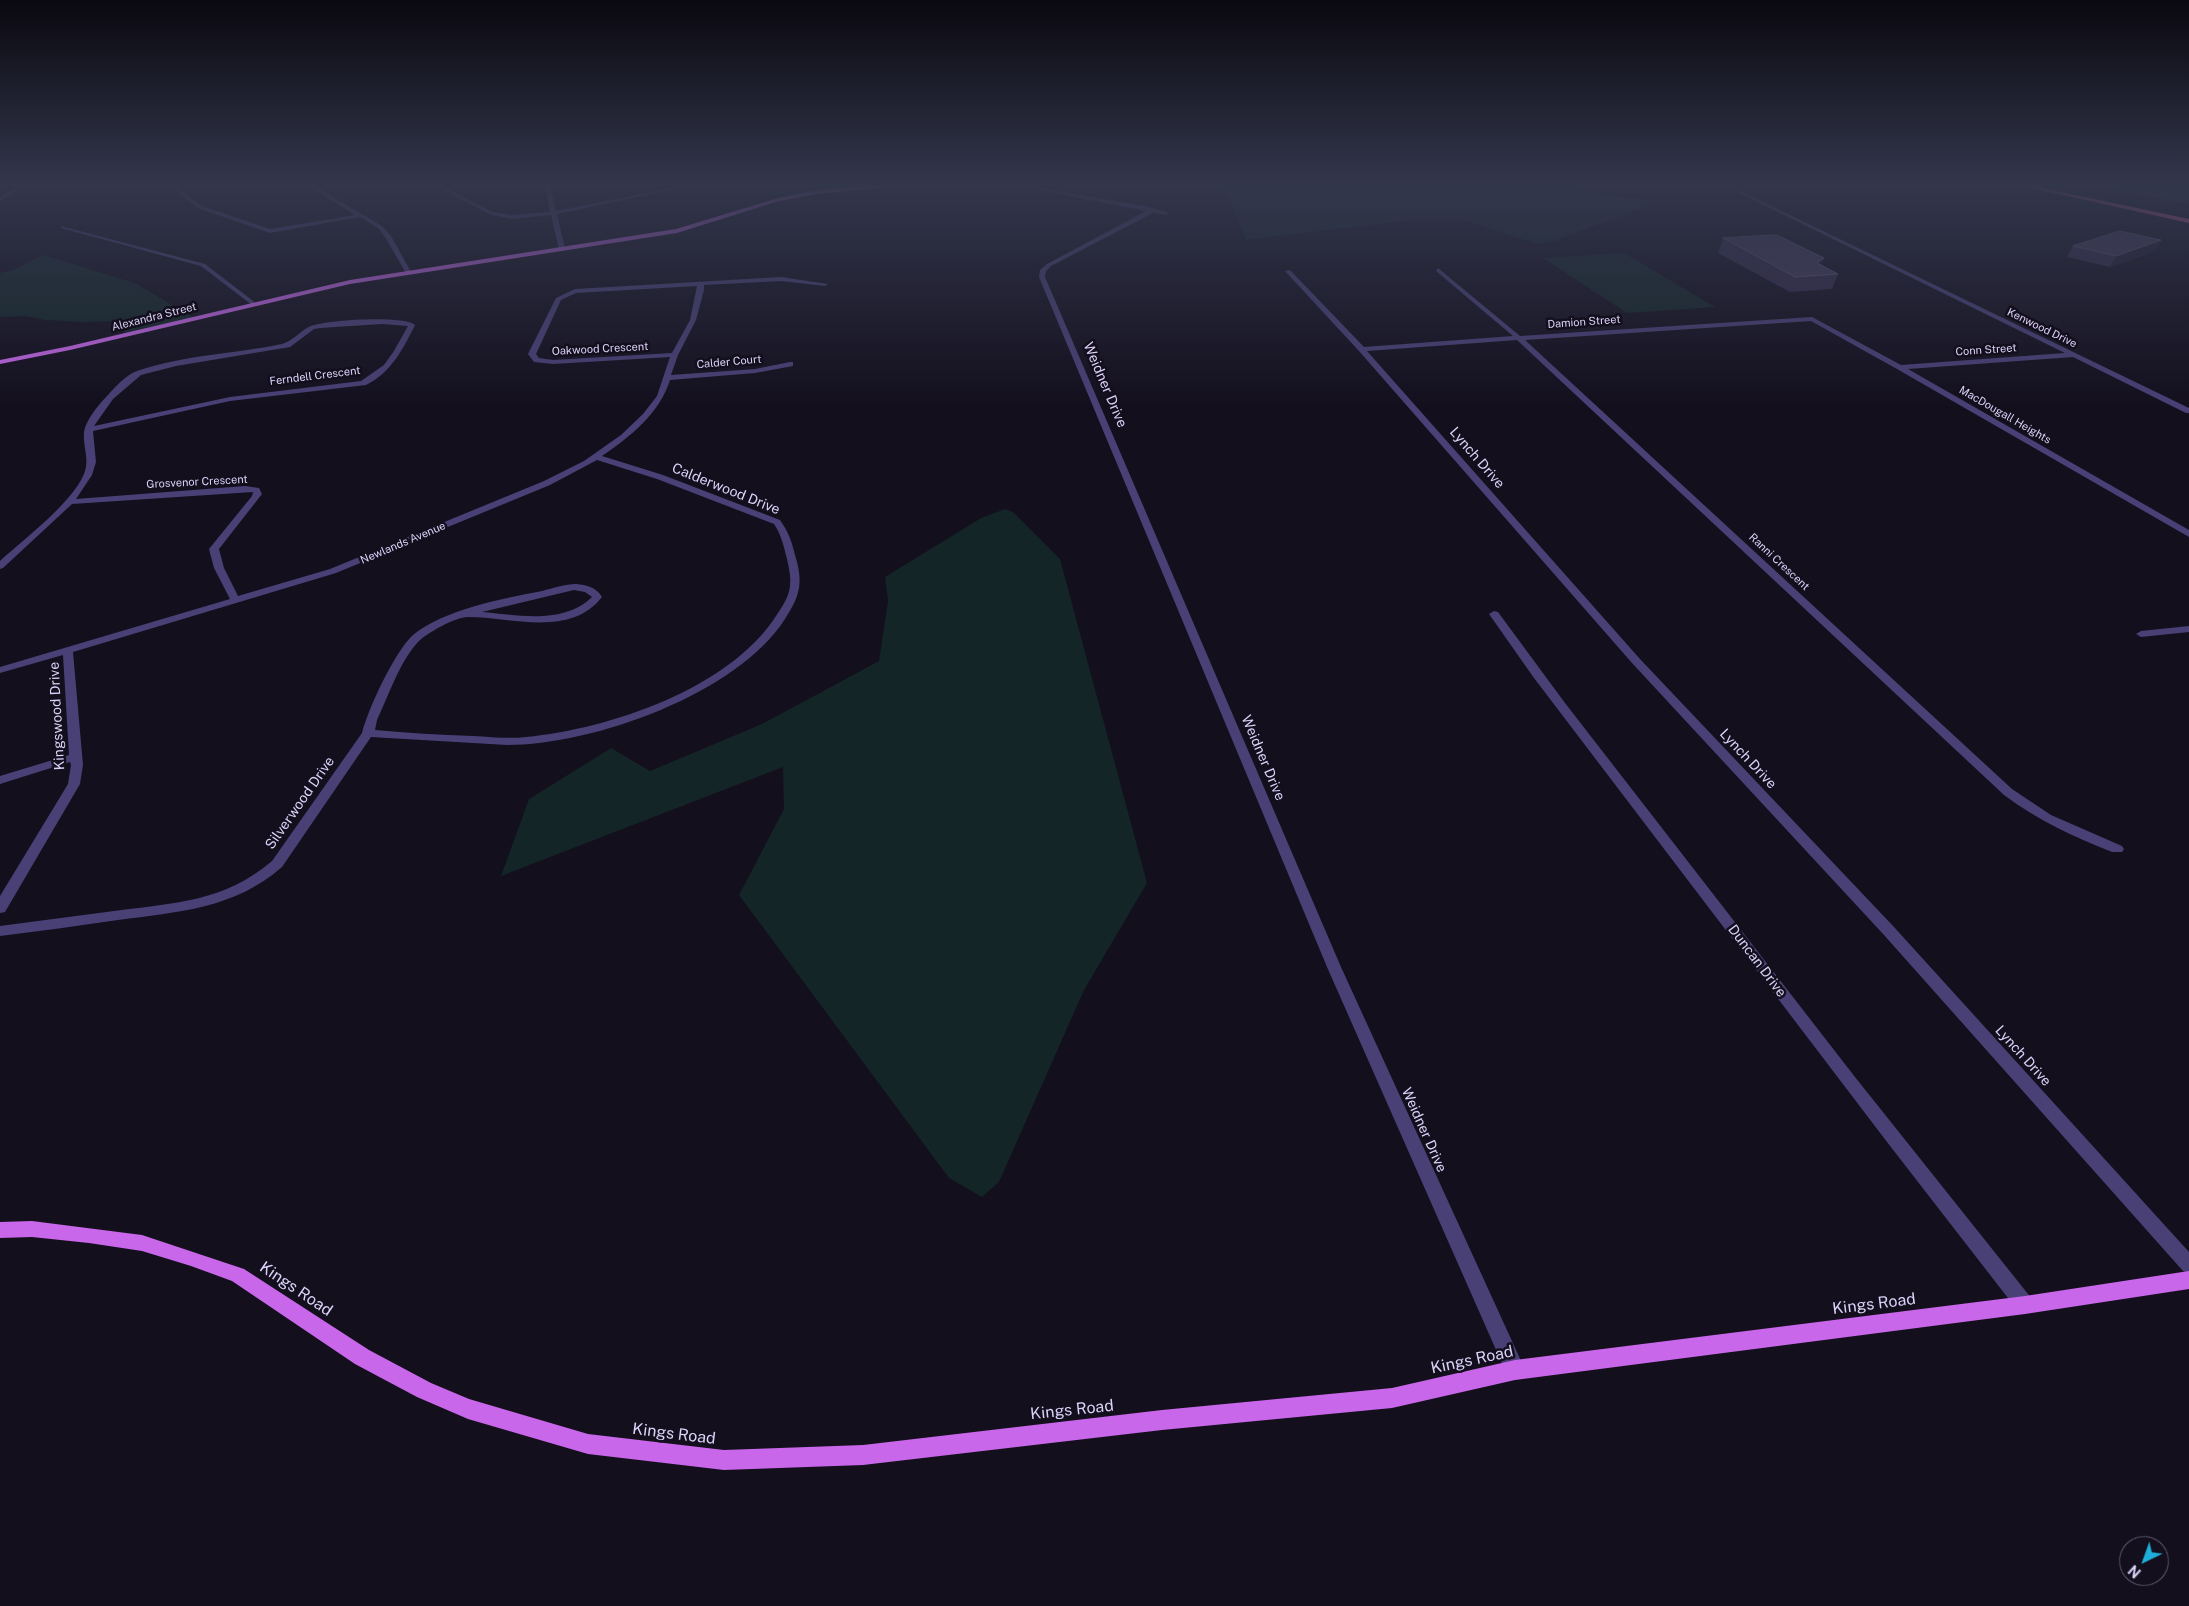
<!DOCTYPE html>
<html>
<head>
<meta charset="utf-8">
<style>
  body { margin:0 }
  #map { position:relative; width:2189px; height:1606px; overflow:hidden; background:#130f1d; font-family:"Public Sans",sans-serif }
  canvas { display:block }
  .north { position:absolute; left:2119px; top:1536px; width:50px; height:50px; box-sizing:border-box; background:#130f1d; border:1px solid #635d75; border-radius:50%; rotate:222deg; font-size:14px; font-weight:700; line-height:20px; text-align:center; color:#dbd2f9 }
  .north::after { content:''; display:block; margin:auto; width:18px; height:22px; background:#1eafd8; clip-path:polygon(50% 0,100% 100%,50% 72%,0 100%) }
</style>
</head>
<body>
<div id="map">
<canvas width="2189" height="1606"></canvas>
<div class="north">N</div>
</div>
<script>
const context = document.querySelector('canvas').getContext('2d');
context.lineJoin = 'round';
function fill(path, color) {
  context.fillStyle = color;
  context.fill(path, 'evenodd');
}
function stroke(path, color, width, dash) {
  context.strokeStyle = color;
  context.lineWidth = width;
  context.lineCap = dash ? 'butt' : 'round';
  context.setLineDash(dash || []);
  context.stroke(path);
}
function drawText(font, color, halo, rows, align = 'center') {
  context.font = font + ' "Public Sans",sans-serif';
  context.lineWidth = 5;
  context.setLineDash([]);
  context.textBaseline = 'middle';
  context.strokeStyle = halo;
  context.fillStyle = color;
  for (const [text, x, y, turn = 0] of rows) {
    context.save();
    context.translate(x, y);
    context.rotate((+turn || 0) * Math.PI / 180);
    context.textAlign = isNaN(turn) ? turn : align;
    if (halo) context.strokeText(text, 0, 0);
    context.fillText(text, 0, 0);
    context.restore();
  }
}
const green = new Path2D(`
  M1224,185H1534L1658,202L1554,241L1538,244L1459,219L1412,220L1246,240Z
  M2088,185H2189V204Z
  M1624,253L1715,307L1627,313L1543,258Z
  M43,255L135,283L194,318L126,335L117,321L82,322L45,320L25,316L0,317V273L13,270Z
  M1005,509L1013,512L1060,559L1147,883L1084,990L999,1182L982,1197L949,1178L739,895L784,809L783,767L501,876L529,799L611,748L650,771L762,724L879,661L888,601L885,577L981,518Z`);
const minor = new Path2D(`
  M20,185H24L25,187L0,201V197Z
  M168,185H174L202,206L270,229L355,215L307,185H313L382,226L391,236L411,272L406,273L385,237L378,228L360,217L270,233L198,208Z
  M434,185H440L493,212L511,215L550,212L545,185H550L556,211L686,185H695L557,214L565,249L562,251L559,249L551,215L511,219L489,214Z
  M845,185H851L853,187L848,188Z
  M1015,185H1025L1149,207L1169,213L1166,215L1152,212L1151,214L1051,266L1046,271L1045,277L1341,967L1522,1363L1525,1370L1522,1377L1515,1380L1508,1377L1327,967L1039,277L1040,270L1047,264L1146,211Z
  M1723,185H1728L2189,408V413H2186L2073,357L1908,369L2189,530V537L1897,369L1811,321L1525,340L2012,789L2051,815L2122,846L2124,849L2122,852H2112C2074,837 2037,820 2004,795L1517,340L1367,351L1640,659L1894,927L2189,1252V1273L2183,1271L1884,935L1632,663L1359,351L1285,271L1290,270L1364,347L1513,336L1436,271L1438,268L1520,336L1812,317L1901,365L2065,353Z
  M61,226L205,264L257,304L252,305L201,266L61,228Z
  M781,277L828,284L825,286L781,281L704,285V290L696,320L678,355L671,375L755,369L790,362H793V366L755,373L670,380C659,414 631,436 602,456L663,475L780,520C788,531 792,542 795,555C798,565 801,577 799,588C797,600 791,609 785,619C737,694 593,745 507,745L371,737L282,867C234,909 178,912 118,920C78,926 39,931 0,936V926C38,921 76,916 114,911C174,903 224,902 272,861L362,733C368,709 395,651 413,635C445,609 502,599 542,591C553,588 565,584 576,584C587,585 596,587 602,597C570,638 512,617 468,617C455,617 427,633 418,642C399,663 389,695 377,720L375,730C407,733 440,735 473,736C491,737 509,739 526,737C609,729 729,689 776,616C782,607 789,597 790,586C791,577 789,568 787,559C784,547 781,534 774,524L657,479L597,460L550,485L336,573L73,652L83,765L80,784L5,912L0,913V896L68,784L71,765L70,762L0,784V776L69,755L63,655L0,673V667L230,599L214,568L209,549L252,496L253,492L72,504L3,568L0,569V561C25,538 71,504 84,474C90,460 83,448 84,433C85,421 99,404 108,395C115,387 126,375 137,371C183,355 234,354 282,344C293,341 301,330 311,326C328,320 402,315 415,325C403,349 391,373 366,385L230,401L93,431L96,462L92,475L76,499L245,486L259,488L262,494L219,549L224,568L238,596L330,569L544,481L584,461L621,435L643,414L657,396L670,357L553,364L534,362L528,354L556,298L575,289ZM697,286L690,320L672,353L553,360L539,358L536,354L561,300L576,293ZM382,324L408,326L394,351L384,365L361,381L230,397L94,426L113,399L141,375L176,366L290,347L314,329L320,328ZM574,590L585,592L592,597C563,625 518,615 482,612Z
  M1494,611L1498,612L1565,703L1855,1077L2032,1299L2034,1305L2032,1311L2025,1314L2018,1311L1887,1142L1534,678L1489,614Z
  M2189,626V632L2141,637L2136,634L2141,631Z`);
const major = new Path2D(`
  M887,185H905L817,194L779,201L677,233L350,284L70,350L0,364V360L70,346L350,280L676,229L778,198L817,190Z
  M32,1221L142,1235L244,1269L369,1350L431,1383L469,1399L588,1434L724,1450L863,1445L1162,1410L1392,1388L1515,1360L2025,1296L2189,1271V1289L2025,1314L1515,1380L1392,1408L1162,1430L863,1465L724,1470L588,1454L468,1419L417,1397L355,1364L232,1281L191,1266L142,1251L89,1243L32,1237L0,1238V1222Z`);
const highway = new Path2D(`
  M2018,185H2028L2189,219V223Z`);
const wall = new Path2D(`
  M1723,238L1824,258L1821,266L1838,274L1832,289L1790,292L1718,253Z
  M2161,240L2155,251L2110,267L2067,257L2073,246Z`);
const shadedWall = new Path2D(`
  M2161,240L2155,251L2110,267L2116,256Z
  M1824,258L1819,273L1817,263Z`);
const building = new Path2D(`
  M2120,231L2161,240L2116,256L2073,246Z
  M1777,235L1824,258L1817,263L1838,274L1795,277L1723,238Z`);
const farStreetnames = [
  ["Alexandra Street",154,317,-14],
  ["Damion Street",1584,322,-4],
  ["Kenwood Drive",2042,328,26],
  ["Oakwood Crescent",600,349,-3],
  ["Conn Street",1986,350,-4],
  ["Calder Court",729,362,-5],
  ["Ferndell Crescent",315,376,-7],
  ["MacDougall Heights",2005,415,30],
  ["Grosvenor Crescent",197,482,-3],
  ["Newlands Avenue",403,543,-23],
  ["Ranni Crescent",1779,562,43]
];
const streetNames = [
  ["Weidner Drive",1105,385,67],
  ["Lynch Drive",1477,458,49],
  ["Calderwood Drive",726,489,22],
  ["Kingswood Drive",57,716,-93],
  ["Weidner Drive",1263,758,67],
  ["Lynch Drive",1748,759,47],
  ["Silverwood Drive",300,803,-55],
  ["Duncan Drive",1757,961,53],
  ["Lynch Drive",2023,1056,48],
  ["Weidner Drive",1424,1130,66]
];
const nearStreetnames = [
  ["Kings Road",296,1289,34],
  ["Kings Road",1874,1304,-7],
  ["Kings Road",1472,1360,-12],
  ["Kings Road",1072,1410,-6],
  ["Kings Road",674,1434,7]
];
fill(green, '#132526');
fill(minor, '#494076');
fill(major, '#c967ea');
fill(highway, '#e85d8f');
fill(wall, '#342a49');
fill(shadedWall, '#1f1730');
fill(building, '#463c5c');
stroke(building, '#5d5375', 1);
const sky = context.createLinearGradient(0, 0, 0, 410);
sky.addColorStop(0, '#0a0810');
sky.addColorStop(0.45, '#33374c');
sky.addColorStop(1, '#33374c00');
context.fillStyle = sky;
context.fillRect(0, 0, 2189, 410);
drawText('11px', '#dbd2f9', '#130f1d', farStreetnames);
drawText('14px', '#dbd2f9', '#130f1d', streetNames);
drawText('16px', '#dbd2f9', '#130f1d', nearStreetnames);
</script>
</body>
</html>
